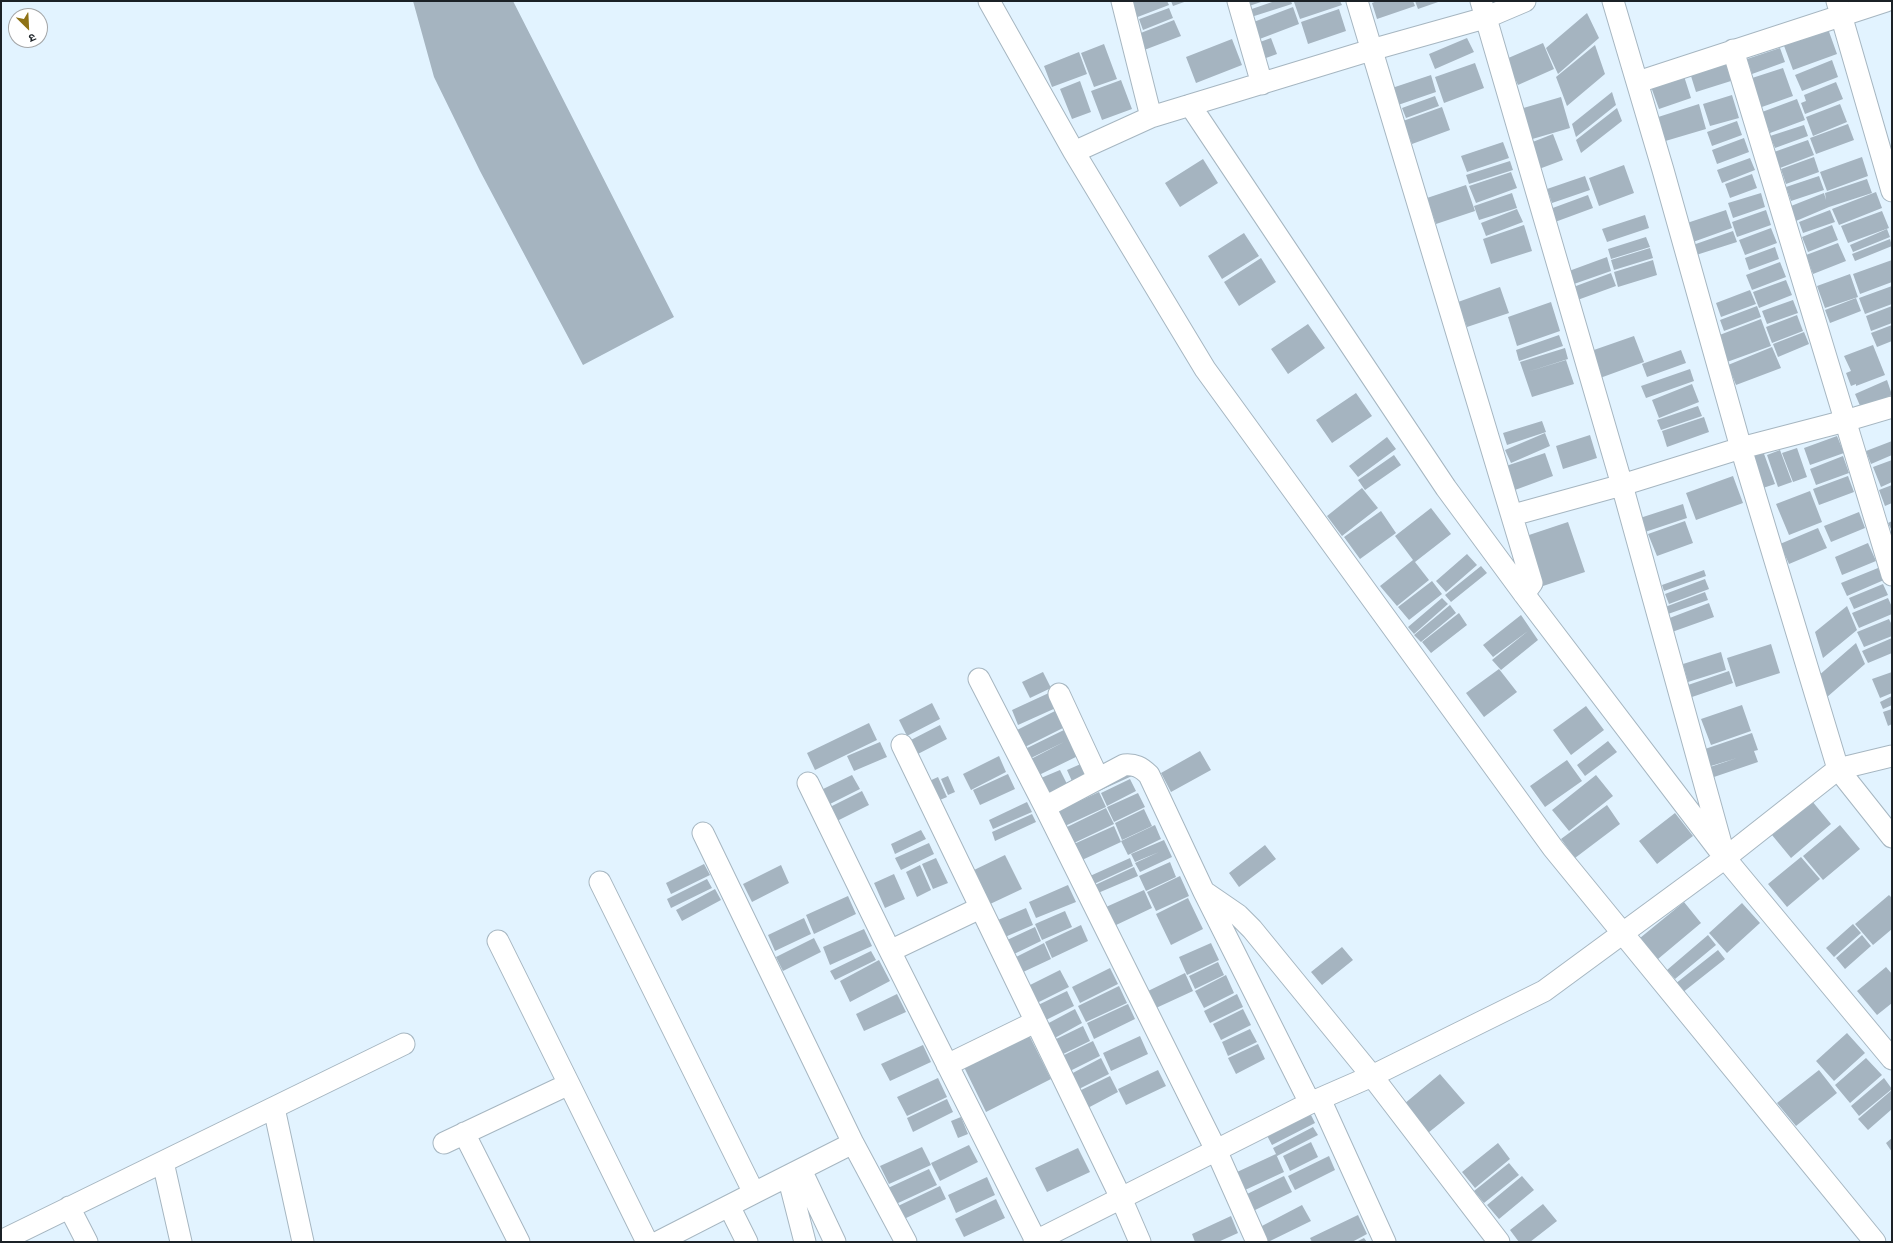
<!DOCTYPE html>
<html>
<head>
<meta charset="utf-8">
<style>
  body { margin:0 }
  #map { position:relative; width:1893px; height:1243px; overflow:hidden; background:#e2f3ff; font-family:"PT Sans","Noto Sans Devanagari",sans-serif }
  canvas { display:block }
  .frame { position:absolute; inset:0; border:2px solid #1b2126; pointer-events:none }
  .north { position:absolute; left:8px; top:8px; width:40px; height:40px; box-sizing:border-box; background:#fff; border:1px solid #a4a6a8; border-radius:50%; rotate:156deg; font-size:11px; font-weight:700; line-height:16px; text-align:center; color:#1b2126 }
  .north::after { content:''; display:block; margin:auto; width:14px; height:18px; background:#8e7216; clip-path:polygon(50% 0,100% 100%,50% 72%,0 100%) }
</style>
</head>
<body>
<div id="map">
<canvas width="1893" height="1243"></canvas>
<div class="frame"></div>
<div class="north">उ</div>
</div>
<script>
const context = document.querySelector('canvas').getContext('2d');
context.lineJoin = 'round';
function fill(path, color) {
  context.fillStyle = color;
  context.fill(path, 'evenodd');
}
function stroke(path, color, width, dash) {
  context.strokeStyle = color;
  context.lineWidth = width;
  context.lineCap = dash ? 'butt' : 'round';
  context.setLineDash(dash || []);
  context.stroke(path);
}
const building = new Path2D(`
  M413,1H513L674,317L583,365L480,171L434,77Z
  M1134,1H1167L1169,5L1135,18L1129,3Z
  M1171,1H1187L1173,6Z
  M1244,1H1264L1246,7Z
  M1275,1H1291L1292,4L1248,18L1246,11Z
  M1297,1H1340L1342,5L1300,19L1294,2Z
  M1377,1H1413L1415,6L1377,19L1372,3Z
  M1415,1H1441L1418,9Z
  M1293,7L1299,24L1257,40L1251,23Z
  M1169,8L1173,18L1143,30L1139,19Z
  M1339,9L1346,31L1308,44L1301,22Z
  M1587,13L1599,38L1558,74L1546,48Z
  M1174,20L1181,36L1139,52L1133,36Z
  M1827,26L1837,54L1793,70L1783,43Z
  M1271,38L1277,54L1266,58L1260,42Z
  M1467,38L1474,52L1435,69L1429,54Z
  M1232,39L1242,65L1196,83L1186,57Z
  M1543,43L1554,69L1518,85L1506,59Z
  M1104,44L1117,79L1094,87L1081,53Z
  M1595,45L1605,74L1567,106L1556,77Z
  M1780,48L1785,62L1752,74L1747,59Z
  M1079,52L1087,74L1052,87L1044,66Z
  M1832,60L1838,77L1802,91L1795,75Z
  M1475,63L1484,88L1444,103L1435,77Z
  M1726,64L1731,81L1696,92L1691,76Z
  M1783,68L1793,96L1759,108L1749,79Z
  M1683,73L1691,98L1659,109L1650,84Z
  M1431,75L1436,92L1398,105L1392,88Z
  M1121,80L1132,109L1102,120L1091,91Z
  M1080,81L1091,112L1072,119L1060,89Z
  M1836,82L1843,99L1805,114L1801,103L1806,101L1804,95Z
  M1612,92L1616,105L1576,137L1572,124Z
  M1732,95L1739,118L1710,126L1703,104Z
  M1435,96L1439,106L1406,118L1402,108Z
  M1561,97L1570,128L1529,140L1520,109Z
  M1797,99L1805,120L1770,133L1762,112Z
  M1699,104L1706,129L1662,142L1655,118Z
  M1840,104L1847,122L1813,136L1806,117Z
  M1442,107L1450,130L1412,144L1403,121Z
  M1617,108L1622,121L1581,153L1576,140Z
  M1737,121L1742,135L1712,146L1707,132Z
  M1848,124L1854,140L1816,154L1810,138Z
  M1804,125L1808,136L1775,148L1770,136Z
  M1553,134L1563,160L1539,169L1530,143Z
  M1744,138L1749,152L1717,164L1712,150Z
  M1808,140L1814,155L1780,168L1774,152Z
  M1503,142L1509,158L1467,172L1461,156Z
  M1814,157L1819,172L1786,184L1781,169Z
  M1862,157L1868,176L1827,191L1820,172Z
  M1750,158L1755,170L1722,183L1717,170Z
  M1203,159L1218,183L1180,207L1165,183Z
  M1510,161L1513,170L1469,184L1466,175Z
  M1624,165L1634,193L1599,206L1589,178Z
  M1511,172L1517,188L1476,203L1469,186Z
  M1752,174L1757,188L1730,198L1725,184Z
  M1585,176L1590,190L1552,203L1547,189Z
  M1819,176L1824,190L1791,201L1786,187Z
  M1867,179L1872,193L1829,207L1796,221L1791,206L1824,193L1826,200L1825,193Z
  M1466,185L1475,211L1436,224L1427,198Z
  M1876,192L1882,208L1839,225L1832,209Z
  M1512,193L1517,208L1479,220L1474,206Z
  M1761,193L1765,207L1733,218L1728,203Z
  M1588,195L1593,208L1555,222L1550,209Z
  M1517,209L1523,222L1486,236L1481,223Z
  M1726,210L1732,228L1693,242L1687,223Z
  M1766,210L1771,225L1737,237L1732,222Z
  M1830,210L1835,222L1803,233L1799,222Z
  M1882,211L1889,228L1848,243L1841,226Z
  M1645,215L1649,228L1607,242L1602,229Z
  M1524,225L1532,251L1491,264L1483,239Z
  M1832,225L1838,240L1808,252L1802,237Z
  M1771,228L1777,243L1745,255L1739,240Z
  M1887,229L1890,237L1853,252L1850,245Z
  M1733,231L1737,242L1693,256L1690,246Z
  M1244,233L1259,256L1222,279L1208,256Z
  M1646,237L1650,247L1611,259L1608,249Z
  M1890,239L1892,246L1855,261L1852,254Z
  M1838,243L1846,261L1813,274L1806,255Z
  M1775,247L1779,259L1749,270L1745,258Z
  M1650,248L1653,258L1614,270L1611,260Z
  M1607,257L1611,271L1574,284L1569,271Z
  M1261,258L1276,282L1239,306L1224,282Z
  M1653,260L1657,275L1618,287L1614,272Z
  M1892,260V282L1860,294L1853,274Z
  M1780,262L1786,277L1752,290L1746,275Z
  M1611,273L1616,286L1572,302L1568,289Z
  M1850,274L1858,297L1825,308L1817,286Z
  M1786,280L1792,295L1759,308L1753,292Z
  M1892,286V304L1865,314L1859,298Z
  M1500,287L1509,313L1467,327L1458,302Z
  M1750,290L1756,304L1721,317L1716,303Z
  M1856,298L1861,311L1830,323L1825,310Z
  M1793,300L1798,313L1767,324L1762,311Z
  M1551,302L1560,331L1517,346L1508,317Z
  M1757,306L1761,317L1724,331L1720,320Z
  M1892,306V323L1871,331L1866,316Z
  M1797,315L1803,331L1772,343L1766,327Z
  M1761,319L1771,346L1727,362L1717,336Z
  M1308,324L1325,348L1288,374L1271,349Z
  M1892,325V341L1877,347L1871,333Z
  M1804,332L1809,344L1778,357L1773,344Z
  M1559,335L1563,346L1519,361L1516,350Z
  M1634,336L1644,362L1600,378L1591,351Z
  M1873,345L1885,375L1856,386V384L1851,386L1846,373L1851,371L1844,356Z
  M1772,347L1781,368L1736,385L1728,365Z
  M1565,348L1568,359L1527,372L1566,360L1574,384L1532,397L1520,362Z
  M1681,350L1686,363L1647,377L1642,364Z
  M1690,369L1694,381L1646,398L1641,386Z
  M1887,380L1892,395L1861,408L1855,394Z
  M1692,384L1699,402L1659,418L1652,400Z
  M1356,393L1372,416L1332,443L1316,420Z
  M1698,406L1702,416L1661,430L1657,420Z
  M1704,417L1709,432L1667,447L1662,431Z
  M1542,421L1546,432L1507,445L1503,433Z
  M1545,433L1550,446L1511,463L1505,450Z
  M1590,435L1597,458L1563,469L1556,446Z
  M1837,436L1844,453L1810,465L1804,448Z
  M1387,437L1396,449L1358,477L1349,466Z
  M1892,441V455L1871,464L1866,451Z
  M1797,448L1807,477L1793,482L1782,453Z
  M1780,450L1792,482L1778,487L1767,455Z
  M1763,451L1775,484L1763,488L1751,456Z
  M1545,453L1553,476L1515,490L1506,466Z
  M1394,455L1401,465L1365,490L1358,480Z
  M1843,456L1849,473L1816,485L1810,469Z
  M1892,460V482L1881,487L1873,467Z
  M1733,476L1743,503L1696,520L1686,493Z
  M1848,476L1854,492L1819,505L1813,489Z
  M1892,485V503L1885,506L1879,490Z
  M1362,488L1378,508L1342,536L1327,516Z
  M1810,491L1822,522L1789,535L1776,504Z
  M1683,504L1687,518L1645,532L1640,518Z
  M1431,508L1451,534L1415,562L1429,580L1397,606L1380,586L1413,560L1395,536Z
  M1381,511L1396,533L1360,559L1344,537Z
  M1859,512L1865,528L1831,542L1824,526Z
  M1685,521L1693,543L1657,556L1648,534Z
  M1892,521V531L1888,523Z
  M1568,522L1585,572L1543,586L1526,536Z
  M1818,528L1827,548L1789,564L1780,544Z
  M1868,543L1876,561L1842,575L1835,557Z
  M1467,554L1477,565L1446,592L1436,581Z
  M1481,566L1487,573L1451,602L1445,595Z
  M1878,568L1884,580L1847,596L1841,583Z
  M1704,570L1706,576L1664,591L1662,585Z
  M1705,579L1709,589L1669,604L1665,594Z
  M1432,581L1442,594L1409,620L1398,607Z
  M1883,584L1888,595L1854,609L1849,598Z
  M1705,592L1708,600L1668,614L1665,607Z
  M1442,598L1448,604L1414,634L1408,627Z
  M1888,598L1892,607V614L1859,628L1852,613Z
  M1709,603L1714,617L1672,632L1667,619Z
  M1450,605L1456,613L1421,642L1414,635Z
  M1847,606L1857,630L1823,658L1815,632Z
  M1459,613L1467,625L1431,653L1422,642Z
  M1521,615L1538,640L1501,670L1492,660L1528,631L1493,657L1483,645Z
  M1889,619L1892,625V636L1864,647L1857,632Z
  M1892,638V653L1868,663L1862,651Z
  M1856,643L1865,664L1826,698L1817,677Z
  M1771,644L1780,673L1736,687L1727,658Z
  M1721,652L1726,670L1688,682L1683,664Z
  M1499,669L1517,692L1484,717L1466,693Z
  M1729,671L1733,683L1692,697L1688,685Z
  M1043,672L1051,688L1030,698L1022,682Z
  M1892,672V693L1880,698L1872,679Z
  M1051,692L1058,707L1018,725L1012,710Z
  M1892,696V705L1883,709L1880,702Z
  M932,703L940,719L907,736L899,720Z
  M1742,705L1751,731L1711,745L1701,719Z
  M1586,706L1604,730L1571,755L1553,730Z
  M1059,709L1067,726L1025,747L1017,730Z
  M1892,709V724L1888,726L1883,712Z
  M869,723L877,740L815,770L807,753Z
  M940,725L947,739L914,756L907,742Z
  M1068,728L1082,754L1039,775L1031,759L1064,742L1029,759L1025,749Z
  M1752,733L1758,750L1754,751L1758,762L1714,777L1710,767L1737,758L1711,766L1705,749Z
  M1608,741L1617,752L1585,776L1577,765Z
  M880,742L887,757L854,771L847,756Z
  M1200,751L1211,770L1171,792L1161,773Z
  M999,756L1006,772L971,790L963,774Z
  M1567,760L1582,781L1545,807L1530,786Z
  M1083,763L1092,780L1075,788L1067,770Z
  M1128,768L1132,776L1099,791L1096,783Z
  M1060,770L1069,788L1049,797L1041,778Z
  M1008,774L1015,789L980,805L973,790Z
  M852,775L860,789L828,805L821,790Z
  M1596,775L1613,796L1569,831L1552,810Z
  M948,776L955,792L948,795L941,779Z
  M938,777L947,797L935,802L927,782Z
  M1130,779L1136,791L1107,806L1101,793Z
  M862,791L869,805L837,821L830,807Z
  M1099,792L1106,807L1065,826L1058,811Z
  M1138,793L1145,807L1114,822L1107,807Z
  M1812,801L1831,824L1791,858L1772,835Z
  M1027,802L1032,812L993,829L989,820Z
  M1607,805L1620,824L1575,858L1561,839Z
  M1106,808L1114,824L1074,843L1067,827Z
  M1144,809L1152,826L1122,840L1115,823Z
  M1675,813L1693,836L1657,864L1639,841Z
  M1032,814L1036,822L995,841L992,832Z
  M1155,825L1161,839L1128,855L1121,841Z
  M1840,825L1860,849L1823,880L1803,856Z
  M1114,826L1121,842L1082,860L1074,844Z
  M921,830L926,839L895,854L891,844Z
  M1164,840L1172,857L1140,872L1135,863L1159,852L1135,862L1131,854Z
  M929,843L934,854L901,870L895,858Z
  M1265,845L1276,859L1239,887L1229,873Z
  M1005,855L1022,889L988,905L972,871Z
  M1801,857L1820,879L1787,907L1768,884Z
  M936,858L948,883L933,889L922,864Z
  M1130,858L1133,866L1094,884L1090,876Z
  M1170,862L1176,877L1146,891L1139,876Z
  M704,864L710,875L671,894L666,883Z
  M781,865L789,883L752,902L743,884Z
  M920,865L931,890L917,897L906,872Z
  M1134,867L1138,876L1098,893L1095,885Z
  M894,874L905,899L885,908L874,883Z
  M1180,876L1189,896L1156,911L1147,892Z
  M707,879L712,888L671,908L667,899Z
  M1068,885L1076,902L1036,918L1029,902Z
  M715,889L721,900L682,921L676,910Z
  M1144,890L1152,908L1114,926L1106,907Z
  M1889,895L1892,898V929L1873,945L1855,924Z
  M848,896L856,914L814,934L806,915Z
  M1188,898L1203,929L1171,945L1156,914Z
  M1684,902L1701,923L1658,959L1640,938Z
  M1742,903L1760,923L1727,953L1709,933Z
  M1026,908L1033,925L1005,937L998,920Z
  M1065,911L1072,927L1042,940L1035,924Z
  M804,918L811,934L775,951L768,935Z
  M1853,924L1861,933L1834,957L1826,948Z
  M1081,925L1088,941L1052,958L1045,942Z
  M1035,927L1041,941L1012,955L1005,941Z
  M864,929L872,946L830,965L823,947Z
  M1708,935L1716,945L1675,979L1667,970Z
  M1862,935L1871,946L1845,969L1836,958Z
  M814,938L821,952L783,971L776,957Z
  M1044,943L1051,959L1021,973L1014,958Z
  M1211,943L1219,960L1187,975L1179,957Z
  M1342,947L1353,960L1322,985L1311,972Z
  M1718,950L1725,959L1682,993L1675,984Z
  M871,951L876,960L835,980L830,971Z
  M879,960L890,981L850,1002L840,981Z
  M1218,962L1224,975L1195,989L1189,976Z
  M1886,967L1892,974V1003L1877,1015L1857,991Z
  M1110,968L1118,984L1080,1003L1072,987Z
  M1060,970L1069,987L1035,1004L1026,987Z
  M1185,973L1193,991L1156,1008L1148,991Z
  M1226,975L1234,993L1204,1008L1195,991Z
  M1119,986L1127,1003L1086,1022L1078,1006Z
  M1067,991L1074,1006L1042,1022L1034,1007Z
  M897,994L906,1012L864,1031L856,1014Z
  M1237,994L1243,1007L1210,1023L1204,1011Z
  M1128,1004L1135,1019L1094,1039L1087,1023Z
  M1075,1009L1082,1023L1053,1039L1045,1025Z
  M1243,1009L1251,1025L1221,1040L1213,1024Z
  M1083,1026L1090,1041L1059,1056L1052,1041Z
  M1250,1029L1257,1042L1228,1056L1222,1042Z
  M1847,1033L1865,1053L1834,1081L1816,1061Z
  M1029,1035L1051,1079L986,1112L964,1067Z
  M1140,1036L1148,1054L1111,1071L1103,1053Z
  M1093,1041L1100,1056L1068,1072L1060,1057Z
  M1258,1044L1265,1059L1236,1074L1228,1058Z
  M923,1045L931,1062L890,1081L881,1064Z
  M1101,1058L1109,1074L1077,1090L1069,1075Z
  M1866,1058L1882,1075L1850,1103L1835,1085Z
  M1158,1070L1166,1086L1126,1105L1118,1089Z
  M1819,1070L1837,1093L1796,1126L1777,1103Z
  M1440,1074L1465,1103L1428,1133L1404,1104Z
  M1110,1076L1118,1092L1084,1110L1075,1093Z
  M938,1078L947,1097L907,1116L897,1097Z
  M1884,1078L1892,1089L1859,1116L1851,1106Z
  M1892,1090V1109L1868,1130L1858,1119Z
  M947,1099L953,1112L913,1132L907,1118Z
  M1307,1107L1315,1123L1272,1145L1264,1130Z
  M961,1117L968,1134L958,1138L951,1121Z
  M1313,1127L1318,1135L1277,1156L1273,1148Z
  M1892,1138V1152L1886,1143Z
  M1311,1142L1318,1157L1290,1171L1283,1156Z
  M1498,1143L1510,1159L1475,1188L1462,1172Z
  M969,1145L978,1162L940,1181L931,1163Z
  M922,1147L931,1165L889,1184L880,1166Z
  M1078,1148L1090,1172L1047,1192L1035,1168Z
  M1276,1154L1284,1172L1245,1190L1237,1172Z
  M1329,1156L1335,1170L1295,1190L1288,1176Z
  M1509,1163L1519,1175L1484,1203L1474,1191Z
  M929,1169L937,1185L896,1204L888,1188Z
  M1284,1176L1292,1192L1251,1212L1243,1196Z
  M1522,1176L1534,1190L1499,1219L1487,1205Z
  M987,1177L995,1195L956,1213L948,1195Z
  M940,1186L946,1199L904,1219L898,1206Z
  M996,1199L1005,1218L964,1237L955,1219Z
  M1543,1204L1557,1221L1530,1242H1519L1510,1230Z
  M1302,1205L1311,1221L1268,1242L1260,1227Z
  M1358,1215L1367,1234L1352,1242H1312L1310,1238Z
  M1231,1216L1238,1233L1218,1242H1195L1192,1234Z
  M1364,1238L1367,1242H1356Z`);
const minor = new Path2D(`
  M989,1L1074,152L1205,369L1553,848L1875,1242
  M1122,1L1151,117
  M1238,1L1262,84
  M1357,1L1532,583L1524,594
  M1481,1L1622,485L1722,847
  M1613,1L1663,170L1741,448L1838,769L1892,837
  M1837,1L1892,191
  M1733,50L1892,575
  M1638,82L1886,1
  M1190,105L1446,488L1524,594L1725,858L1892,1059
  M1074,152L1151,117L1371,50L1485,18L1525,1
  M1513,515L1622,485L1741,448L1845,421L1892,407
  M979,679L1045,807L1216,1150L1257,1242
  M1059,694L1098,778
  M902,745L1121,1198L1140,1242
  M808,783L890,951L1036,1241
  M1045,807L1124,765C1135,764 1141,767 1149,775L1204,892L1310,1103
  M703,833L853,1143
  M600,882L754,1193L658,1242
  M1206,893L1238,915L1252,929L1372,1076L1499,1242
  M890,951L980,908
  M947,1065L1035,1022
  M569,1084L647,1242
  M1320,1099L1385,1242
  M274,1108L303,1242
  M464,1133L519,1242
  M444,1143L569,1084L498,941
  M163,1162L181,1242
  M801,1170L835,1242
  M788,1176L805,1242
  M754,1193L853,1143L906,1242
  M729,1206L747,1242
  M69,1207L87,1242
  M1,1241L404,1044
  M1034,1242L1310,1103L1372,1076L1544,991L1725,858L1838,769L1892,756`);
fill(building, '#a5b4c0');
stroke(minor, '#a6b6c1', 23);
stroke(minor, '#fff', 21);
</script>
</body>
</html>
